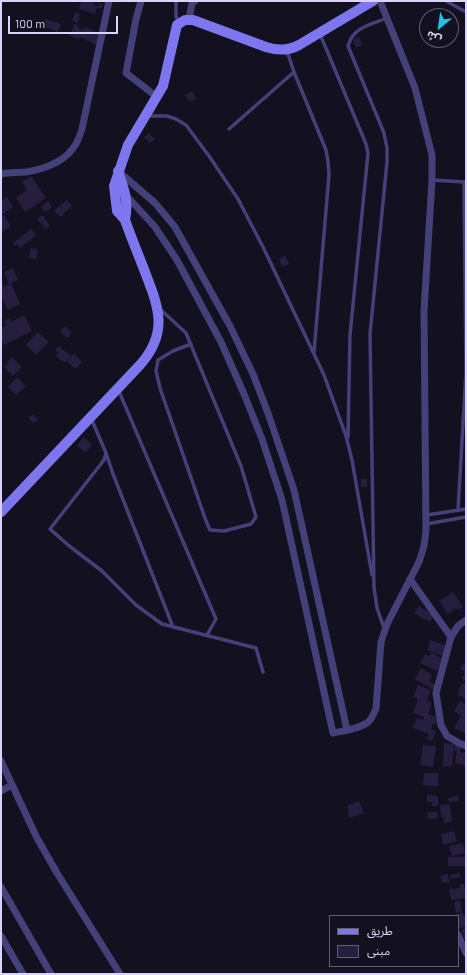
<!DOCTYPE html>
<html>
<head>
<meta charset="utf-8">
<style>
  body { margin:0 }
  #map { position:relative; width:467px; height:975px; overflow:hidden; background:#131020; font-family:Barlow,"Noto Sans Arabic",sans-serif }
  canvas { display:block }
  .frame { position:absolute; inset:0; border:2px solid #dad4fa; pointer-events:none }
  .legend { position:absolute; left:329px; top:915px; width:130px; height:52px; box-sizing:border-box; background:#131020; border:1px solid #635e77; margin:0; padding:5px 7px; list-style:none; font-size:12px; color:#dad4fa }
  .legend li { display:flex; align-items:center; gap:8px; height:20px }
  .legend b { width:20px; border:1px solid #635e77 }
  .north { position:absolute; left:419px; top:8px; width:40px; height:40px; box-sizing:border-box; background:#131020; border:1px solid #635e77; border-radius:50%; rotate:209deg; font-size:11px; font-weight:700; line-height:16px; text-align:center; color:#dad4fa }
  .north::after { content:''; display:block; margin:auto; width:14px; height:18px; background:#1ac5df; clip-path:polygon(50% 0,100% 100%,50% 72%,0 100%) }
  .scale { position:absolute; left:8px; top:16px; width:110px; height:18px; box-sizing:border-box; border:2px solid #dad4fa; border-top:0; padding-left:5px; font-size:12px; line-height:14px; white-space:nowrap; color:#dad4fa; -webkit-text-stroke:3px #131020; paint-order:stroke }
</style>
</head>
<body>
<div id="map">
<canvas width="467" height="975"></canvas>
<div class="frame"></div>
<ul class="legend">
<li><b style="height:5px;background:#7d76ef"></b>طريق</li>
<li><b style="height:11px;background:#261e3f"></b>مبنى</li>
</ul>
<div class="north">ش</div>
<div class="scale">100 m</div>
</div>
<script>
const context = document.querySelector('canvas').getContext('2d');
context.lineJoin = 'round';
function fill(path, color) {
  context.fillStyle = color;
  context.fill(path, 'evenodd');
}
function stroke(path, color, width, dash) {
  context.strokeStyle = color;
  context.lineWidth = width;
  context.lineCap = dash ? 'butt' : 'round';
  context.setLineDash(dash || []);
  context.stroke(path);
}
const building = new Path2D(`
  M84,1H95L94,5L98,6L99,4L103,5L101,9L97,8L95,14L79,9L81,2L83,3Z
  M75,12L80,14L78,23L72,21Z
  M45,19L61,24L58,32L43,26Z
  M74,24L79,26L78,28L83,30L85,27L101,34L96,45L80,37L79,39L70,36Z
  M359,37L362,45L356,48L353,40Z
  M192,91L196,98L190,102L185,95Z
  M149,133L155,139L150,143L144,137Z
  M31,176L46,198L25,212L16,198L27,190L22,182Z
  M7,197L13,207L1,215V201Z
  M67,200L72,206L66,211L61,205Z
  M48,201L52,207L45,212L41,207Z
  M60,205L66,211L61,217L54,211Z
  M4,215L11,227L1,232V216Z
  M42,215L50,225L46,229L37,219Z
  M31,229L36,235L20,248L17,244L15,246L13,243Z
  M31,248L38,249L36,259L29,258Z
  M285,256L289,264L282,267L279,259Z
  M13,268L18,280L9,284L4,272Z
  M1,280L4,287L11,283L20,304L8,310L1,296Z
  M24,315L32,331L4,345L1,340V328L6,326L4,321L10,318L11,322Z
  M65,326L72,333L67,338L60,331Z
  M38,332L49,342L36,355L26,345Z
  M59,346L71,356L65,363L56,356L59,353L55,350Z
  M74,354L82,362L75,369L67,361Z
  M12,357L22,367L13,376L4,367L8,363L7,362Z
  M17,377L26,386L16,395L8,387Z
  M33,414L38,420L33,423L28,418Z
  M84,437L92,445L85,453L77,445Z
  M361,479H367V487H361Z
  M453,592L463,607L458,610L457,608L448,614L439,601Z
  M419,606L434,616L430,622L414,613Z
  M430,640L447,646L443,656L427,650Z
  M431,652L443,659L437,671L420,663L425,654L429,656Z
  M464,663L466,664V681L462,679L465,672L460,669Z
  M421,668L433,675L429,681L436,685L434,690L415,679Z
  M462,683L466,685V698L457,695Z
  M418,685L431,690L427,701L432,703L428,714L438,718L435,725L433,724L431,729L436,731L432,741L427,739L429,734L413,728L417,718L423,720L424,717L413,713L418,699L413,697Z
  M460,701L466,705V734L454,728L461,715L454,711Z
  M444,743L454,744L452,767L443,766Z
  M455,744L461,745L460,752L466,753V766L455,763L457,751H454Z
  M423,745L436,746L433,767L420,765Z
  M424,773H438V786L423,785Z
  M427,795L438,796V806H432V802H427Z
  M458,796L459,801L449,802L448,798Z
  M359,801L364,813L350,818L347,812L349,811L347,806Z
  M450,804L452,822L444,823L443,817H441L440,805Z
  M437,811L438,818L428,819L427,813Z
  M454,831L457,841L443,845L441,834Z
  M463,843L465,853L452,856L449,846Z
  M448,857H465V866H448Z
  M460,873V877L451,879L450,875Z
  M448,874L450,882L442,883L440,876Z
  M460,884H464L466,898L451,900L449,889L460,888Z
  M460,900L462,911L456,913L454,902Z
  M462,912L466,919V926L458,930V916H453Z
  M466,928V943L461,930Z`);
const lane = new Path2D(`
  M176,1V16L179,23
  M446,1L466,12
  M320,34L366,144L368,153L350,335L348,437
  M287,51L294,72L326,150L328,162L329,175L314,352
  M148,116H167L176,119L186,125L209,156L238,199L263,247L324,375L346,436L352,460L372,575
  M229,129L294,72
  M432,180L465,182
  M160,309L186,333L241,466L256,517L251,524L224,531L210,530L206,521L160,388L156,371L158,360L173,351L191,344
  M118,389L216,619L207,635
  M91,418L106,453L113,474L173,627
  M106,453L104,460L50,529L68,545L102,571L136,605L162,624L256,648L263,672
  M458,510L466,372L464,182
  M427,515L466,509
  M426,524L466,517
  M374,587L377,608L384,628
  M374,588L370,334L387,162V148L384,133L348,46C353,27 370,25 387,18`);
const street = new Path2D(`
  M141,1L136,19L126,73L157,97
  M189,19L192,3L195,1
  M118,171L155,203L175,227L230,326L253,374L269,416L294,490L347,730
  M1,174C9,172 17,173 26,172C45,169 66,161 76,144C79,139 80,134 82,129L109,1
  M125,194L155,227L177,260L221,342L244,394L262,439L282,500L333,733C344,731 358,729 367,723C372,720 373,714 376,709L381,642L387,624L419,562L424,546L426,531L424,311L432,180V155L415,88L380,1
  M410,579L451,637
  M466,620L458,626L451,637L436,693L441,725L447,736L459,743L466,746
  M1,761L37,838L57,873L120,974
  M1,791L12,785
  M1,887L51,974
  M458,935L466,953
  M1,936L23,974`);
const secondary = new Path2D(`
  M118,171C124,189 129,201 125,220
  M1,512L139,366C169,333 159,308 145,272C138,254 131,237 125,220L117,211L114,186L128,145L163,86L177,25L185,20H193L266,47C278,51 288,51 299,45L373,1`);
fill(building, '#261e3f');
stroke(lane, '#44407a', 3.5);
stroke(street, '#44407a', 7);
stroke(secondary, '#7d76ef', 10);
</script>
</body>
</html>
